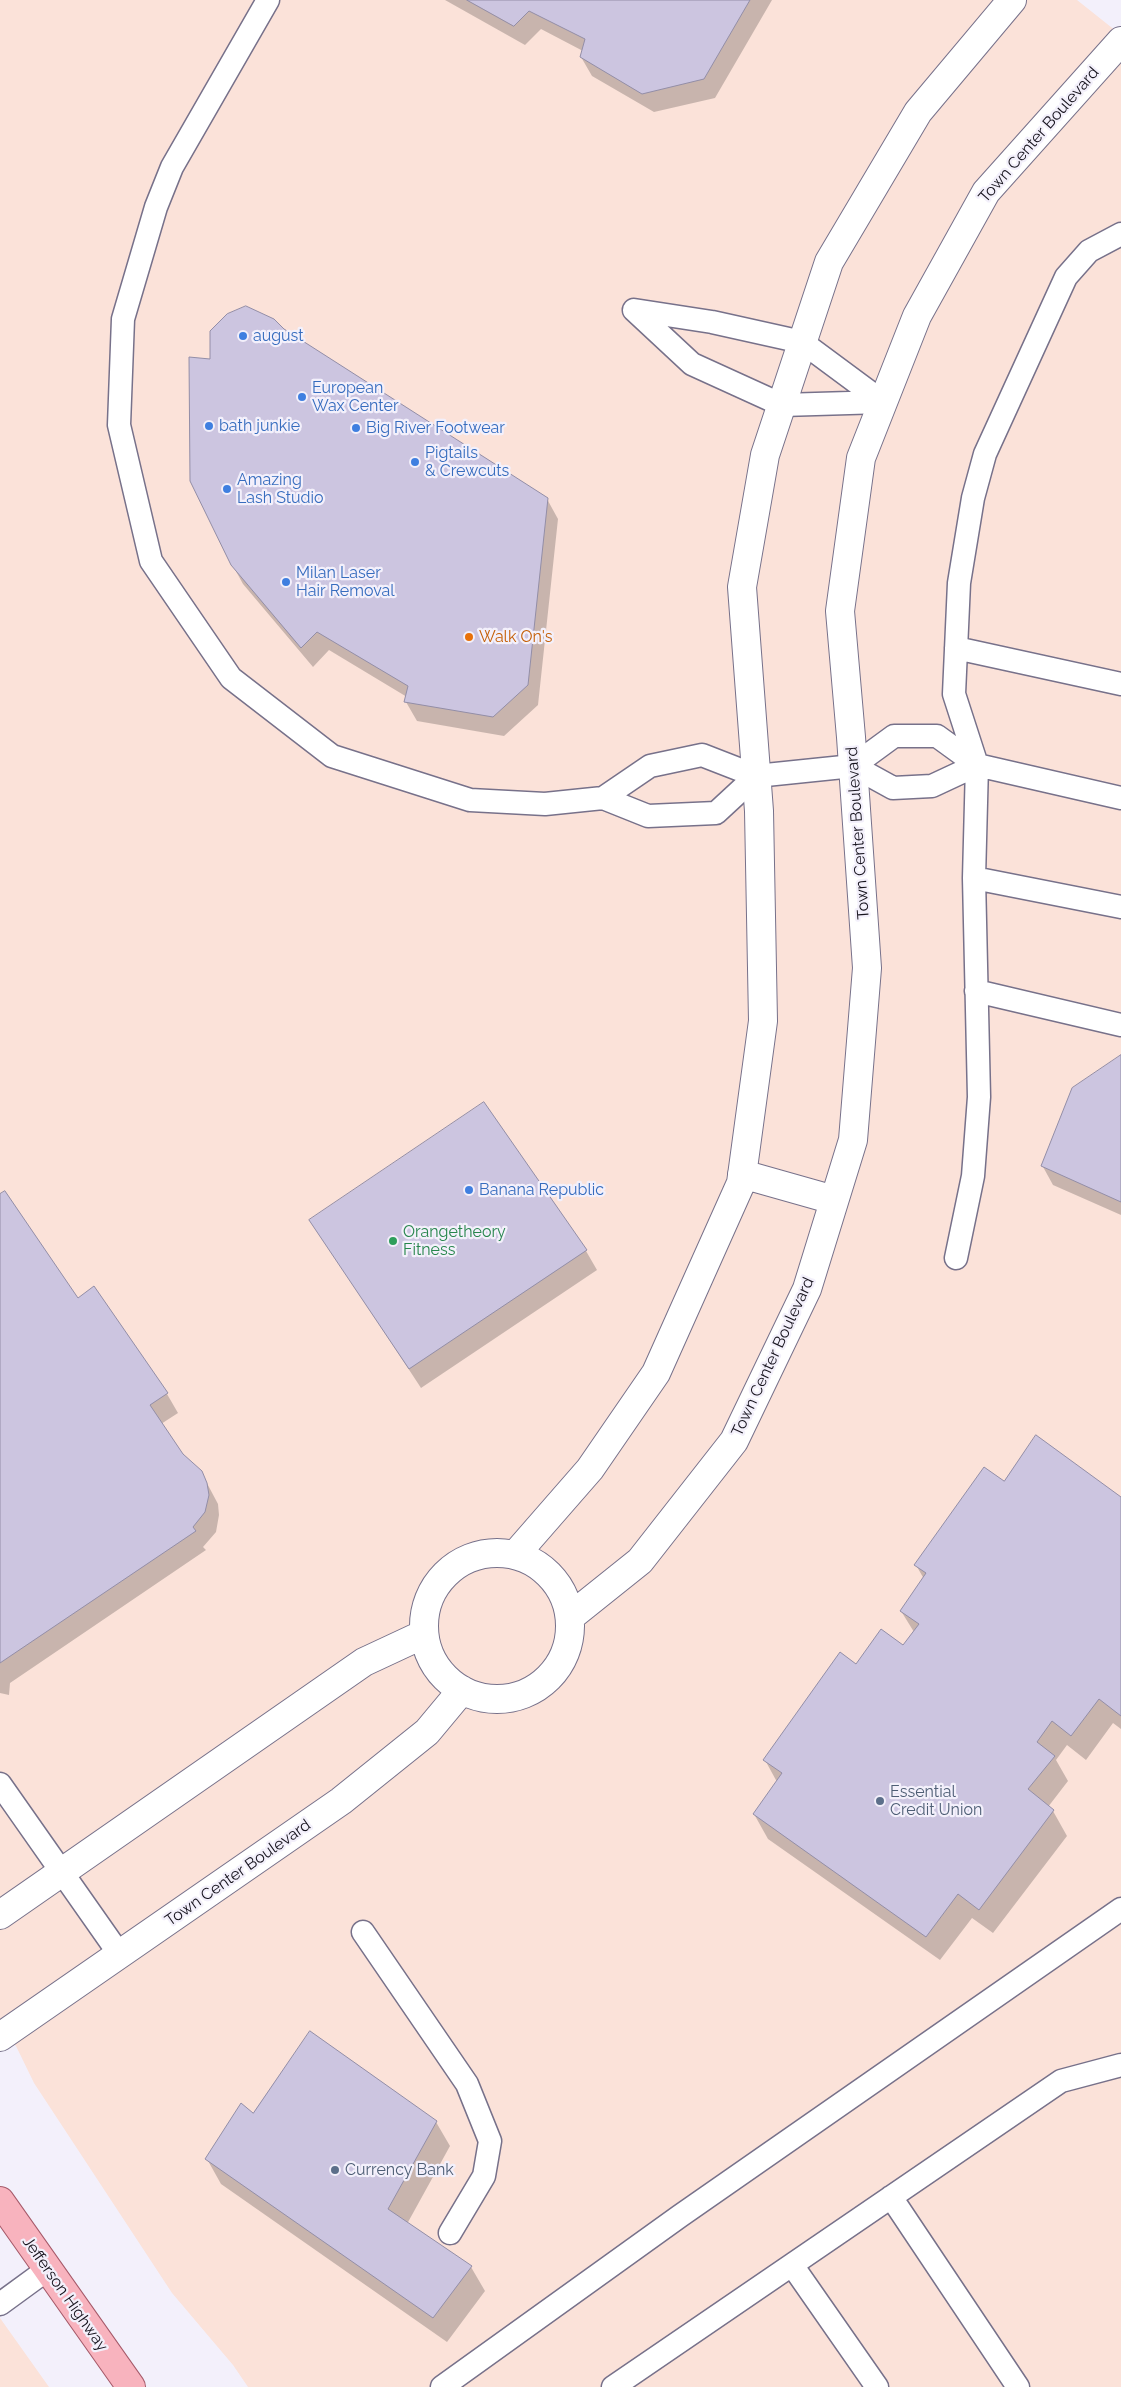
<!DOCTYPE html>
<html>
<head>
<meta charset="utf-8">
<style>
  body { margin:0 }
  canvas { display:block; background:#f3f0fb }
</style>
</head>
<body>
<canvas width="1121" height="2387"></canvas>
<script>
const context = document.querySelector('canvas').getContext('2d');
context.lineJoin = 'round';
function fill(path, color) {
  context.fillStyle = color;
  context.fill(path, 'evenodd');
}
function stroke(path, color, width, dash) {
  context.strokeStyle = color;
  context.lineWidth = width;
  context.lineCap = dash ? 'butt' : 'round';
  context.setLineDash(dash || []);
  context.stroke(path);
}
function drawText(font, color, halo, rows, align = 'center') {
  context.font = font + ' Raleway,sans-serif';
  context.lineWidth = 4.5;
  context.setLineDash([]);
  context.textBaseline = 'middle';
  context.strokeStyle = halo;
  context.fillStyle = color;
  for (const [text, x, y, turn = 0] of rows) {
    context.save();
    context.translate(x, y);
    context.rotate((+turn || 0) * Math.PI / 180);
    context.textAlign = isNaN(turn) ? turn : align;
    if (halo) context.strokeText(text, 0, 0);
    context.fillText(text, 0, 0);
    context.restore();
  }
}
const commercial = new Path2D(`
  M0,0H1077L1121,35V2387H248L233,2365L172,2293L34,2083L16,2046L0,2029Z
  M0,2318L49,2387H0Z`);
const shadow = new Path2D(`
  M445,0H772L715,98L654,112L592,76L581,57L583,51L541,29L525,45Z
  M283,329L547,499L558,519L538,705L504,736L417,721L406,702L407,697L329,650L313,667L243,584L232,564L211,360Z
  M1121,1057V1215L1053,1185L1042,1165Z
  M483,1104L586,1251L597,1270L421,1388L311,1220Z
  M0,1195L77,1300L167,1394L178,1413L161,1424L182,1455L201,1472L218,1504L219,1515L216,1532L203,1547L206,1550L10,1683L9,1695L0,1693Z
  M1005,1483L1121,1498V1729L1113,1723L1086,1760L1067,1745L1056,1760L1068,1781L1048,1807L1053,1811L1067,1836L993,1933L972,1918L940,1960L768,1839L754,1814L777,1782L765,1760L856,1666L904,1646L914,1632L901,1611L924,1579L916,1565Z
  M436,2122L450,2146L407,2224L471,2267L485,2291L447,2342L221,2184L207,2159Z`);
const building = new Path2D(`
  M467,0H750L704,79L642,94L580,57L585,39L529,11L514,26Z
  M246,306L274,319L284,329L548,498L528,685L493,717L404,702L408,686L317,632L301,648L231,565L190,481L189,357L210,359V331L227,314Z
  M1121,1055V1202L1041,1166L1072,1088Z
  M484,1102L587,1250L409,1369L309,1220Z
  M5,1191L78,1298L94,1286L168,1393L150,1405L183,1454L202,1471L207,1483L209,1495L205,1512L193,1527L196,1531L0,1663V1194Z
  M1036,1435L1121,1497V1716L1099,1699L1071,1736L1052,1721L1037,1742L1055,1756L1028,1789L1054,1810L979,1910L958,1894L926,1937L753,1814L782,1773L763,1760L840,1652L856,1664L881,1629L903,1645L919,1624L900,1611L926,1573L914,1565L984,1467L1004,1481Z
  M310,2031L437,2121L388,2209L472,2266L433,2318L205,2159L241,2103L253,2113Z`);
const service = new Path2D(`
  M268,0L172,167L156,207L123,319L119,425L151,561L231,678L332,756L470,800L545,804L603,798L650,766L702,755L756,776L853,766L894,736H937L977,765L1121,798
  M1121,234L1089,251L1066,277L985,454L973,498L959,583L954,694L977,765L974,878L1121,907
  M634,310L712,322L802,342L883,402L782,405L692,364Z
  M956,648L1121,684
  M853,766L893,788L932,786L977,765
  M603,798L648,816L716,813L756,776
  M976,991L1121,1025
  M956,1258L973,1176L979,1097L974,878
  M0,1784L120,1955
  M363,1932L467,2084L490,2141L484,2176L450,2233
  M891,2197L1018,2387
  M792,2265L877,2387
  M0,2304L48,2269
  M442,2387L680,2216L1121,1909
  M613,2387L1061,2081L1121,2065`);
const minor = new Path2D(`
  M742,1174L834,1200
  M424 1626a73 73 0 1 1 146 0a73 73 0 1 1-146 0Z
  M515,1555L590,1469L656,1373L741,1183L763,1021L759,811L742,587L765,455L829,262L918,112L1012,0
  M570,1617L640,1561L734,1441L807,1289L853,1140L867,968L851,737L840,611L861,458L917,316L986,192L1121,41
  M0,1915L364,1662L424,1634
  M0,2037L341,1801L427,1732L462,1690`);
const primary = new Path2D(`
  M0,2201L131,2387`);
const markers = [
  [243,336,5,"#3f7fe0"],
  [302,397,5,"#3f7fe0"],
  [209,426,5,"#3f7fe0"],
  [356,428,5,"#3f7fe0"],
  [415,462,5,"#3f7fe0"],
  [227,489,5,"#3f7fe0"],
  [286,582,5,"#3f7fe0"],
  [469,637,5,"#e8710a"],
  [469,1190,5,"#3f7fe0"],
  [393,1241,5,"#2e9e5b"],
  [880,1801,5,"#5c6f8a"],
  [335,2170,5,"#5c6f8a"]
];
const streetNames = [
  ["Town Center Boulevard",1039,135,-49],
  ["Town Center Boulevard",858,833,-94],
  ["Town Center Boulevard",773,1357,-65],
  ["Town Center Boulevard",238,1873,-35],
  ["Jefferson Highway",65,2294,55]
];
const shopNames = [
  ["august",253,336],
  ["European",312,388],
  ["Wax Center",312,406],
  ["bath junkie",219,426],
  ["Big River Footwear",366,428],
  ["Pigtails",425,453],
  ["& Crewcuts",425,471],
  ["Amazing",237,480],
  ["Lash Studio",237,498],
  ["Milan Laser",296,573],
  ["Hair Removal",296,591],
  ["Banana Republic",479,1190]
];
const foodNames = [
  ["Walk On's",479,637]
];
const leisureNames = [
  ["Orangetheory",403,1232],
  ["Fitness",403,1250]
];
const serviceNames = [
  ["Essential",890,1792],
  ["Credit Union",890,1810],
  ["Currency Bank",345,2170]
];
fill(commercial, '#fbe2d9');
fill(shadow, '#0003');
fill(building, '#ccc5e0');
stroke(building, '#938ea7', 1);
stroke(service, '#77718a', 25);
stroke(minor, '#77718a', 30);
stroke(primary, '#a65a6a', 30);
stroke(service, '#fff', 22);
stroke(minor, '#fff', 28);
stroke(primary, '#f8b3be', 28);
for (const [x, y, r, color] of markers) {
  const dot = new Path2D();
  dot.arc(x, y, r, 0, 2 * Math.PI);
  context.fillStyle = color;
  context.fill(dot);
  stroke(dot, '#f3f0fb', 2);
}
drawText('16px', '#16131d', '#f3f0fb', streetNames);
drawText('16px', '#366cbe', '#f3f0fb', shopNames, 'left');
drawText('16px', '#c56008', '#f3f0fb', foodNames, 'left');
drawText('16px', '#27864d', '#f3f0fb', leisureNames, 'left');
drawText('16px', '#4e5e75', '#f3f0fb', serviceNames, 'left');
</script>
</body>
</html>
